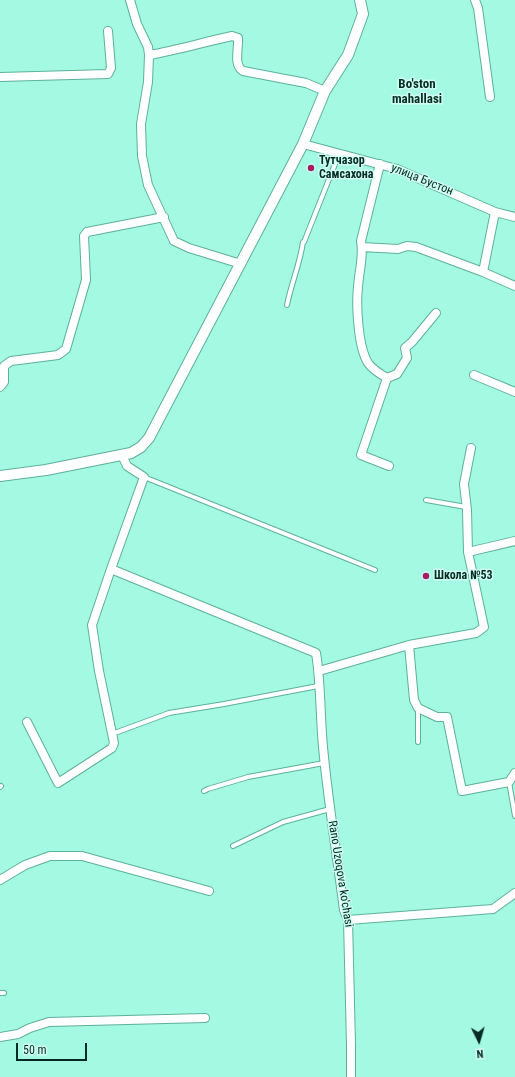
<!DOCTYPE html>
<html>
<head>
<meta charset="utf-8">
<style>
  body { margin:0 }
  #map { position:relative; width:515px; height:1077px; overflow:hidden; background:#a4f9e2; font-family:"Roboto Condensed",sans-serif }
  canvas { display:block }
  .north { position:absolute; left:459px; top:1021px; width:40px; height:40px; -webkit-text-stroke:3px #cefff0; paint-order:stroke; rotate:175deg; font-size:11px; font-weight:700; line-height:16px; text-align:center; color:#052b23 }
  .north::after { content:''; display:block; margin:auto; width:14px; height:18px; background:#052b23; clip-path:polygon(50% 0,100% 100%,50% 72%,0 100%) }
  .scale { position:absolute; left:16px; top:1043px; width:71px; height:18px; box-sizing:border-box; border:2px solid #052b23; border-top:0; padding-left:5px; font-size:12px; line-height:14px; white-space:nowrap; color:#052b23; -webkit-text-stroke:3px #cefff0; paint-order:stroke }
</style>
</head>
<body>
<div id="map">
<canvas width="515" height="1077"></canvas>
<div class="north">N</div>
<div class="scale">50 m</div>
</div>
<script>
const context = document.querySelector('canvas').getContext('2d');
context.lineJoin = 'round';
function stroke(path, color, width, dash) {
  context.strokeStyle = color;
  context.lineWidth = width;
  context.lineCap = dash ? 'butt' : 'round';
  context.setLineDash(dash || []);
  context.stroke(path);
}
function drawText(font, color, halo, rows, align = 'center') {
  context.font = font + ' "Roboto Condensed",sans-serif';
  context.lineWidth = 3;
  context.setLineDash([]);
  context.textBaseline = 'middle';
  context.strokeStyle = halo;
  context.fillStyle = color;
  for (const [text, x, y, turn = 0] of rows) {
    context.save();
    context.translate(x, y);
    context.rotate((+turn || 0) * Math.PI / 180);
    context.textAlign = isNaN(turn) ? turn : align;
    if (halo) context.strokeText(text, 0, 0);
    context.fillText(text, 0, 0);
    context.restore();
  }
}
const service = new Path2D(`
  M287,305C291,284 300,264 303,242H304L339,154
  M144,477L375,570
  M426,500L466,507
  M418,708V742
  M112,734L169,713L224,704L318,686
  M509,782L515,816
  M0,787L1,786
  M204,791L208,789L248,777L324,763
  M233,846L283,822L330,809
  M0,993H4`);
const minor = new Path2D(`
  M130,0L137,24L148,47L149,55L148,82L141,124L142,156L148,185L174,241L189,248L241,264
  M475,0L478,8L490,97
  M149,55C177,50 204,42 232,36L238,38C239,48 233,65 243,71L306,83L325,91
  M0,77L108,74L111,68L108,31
  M303,144L397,169L495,212L515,217
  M380,164L361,241C364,256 359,271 358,287C356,305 358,347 368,363C373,370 380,374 387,378L361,455L389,466
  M362,247L398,249L407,246L416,247L483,272L515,286
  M483,272L495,212
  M474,375L515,392
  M387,378L397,374L407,358L405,348L412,342L436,313
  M0,387L4,382V366L11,361L58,355L66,349L86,280L84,236L87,232L164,217
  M468,552L467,510L464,484L471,448
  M111,569L316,653C321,683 320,715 323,747C328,801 337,855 344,910L348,920L351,1045V1077
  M409,645L414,700L418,708L437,717H447L462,791L509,782L515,773
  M319,671L409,645L476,633L484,627L468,552L515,541
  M27,722L58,783L112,748L114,743L99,671L92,625L111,569L144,477L127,466L122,455
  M0,880L25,865L50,856H82L209,891
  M348,920L493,909L515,893
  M0,1037L18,1034L30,1028L49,1022L205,1018`);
const tertiary = new Path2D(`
  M0,476L46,470L131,453L141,447L149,438L303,144L325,91L348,55L363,14L360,0`);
const markers = [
  [311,168,4,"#a51c64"],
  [426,576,4,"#a51c64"]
];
const poiNames = [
  ["Тутчазор",319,161],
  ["Самсахона",319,175],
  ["Школа №53",434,576]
];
const streetNames = [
  ["улица Бустон",422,180,22],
  ["Rano Uzoqova ko'chasi",340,874,81]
];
const neighbourhoodNames = [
  ["Bo'ston",417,85],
  ["mahallasi",417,100]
];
stroke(service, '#5cb19b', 6);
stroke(minor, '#5cb19b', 10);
stroke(tertiary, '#5cb19b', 12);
stroke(service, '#fff', 4);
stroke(minor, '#fff', 8);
stroke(tertiary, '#fff', 10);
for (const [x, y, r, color] of markers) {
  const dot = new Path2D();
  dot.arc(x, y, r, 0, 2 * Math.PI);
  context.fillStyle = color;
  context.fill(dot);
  stroke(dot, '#cefff0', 1.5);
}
drawText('bold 12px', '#052b23', '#cefff0', poiNames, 'left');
drawText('12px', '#052b23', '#cefff0', streetNames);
drawText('bold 13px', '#052b23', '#cefff0', neighbourhoodNames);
</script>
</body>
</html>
